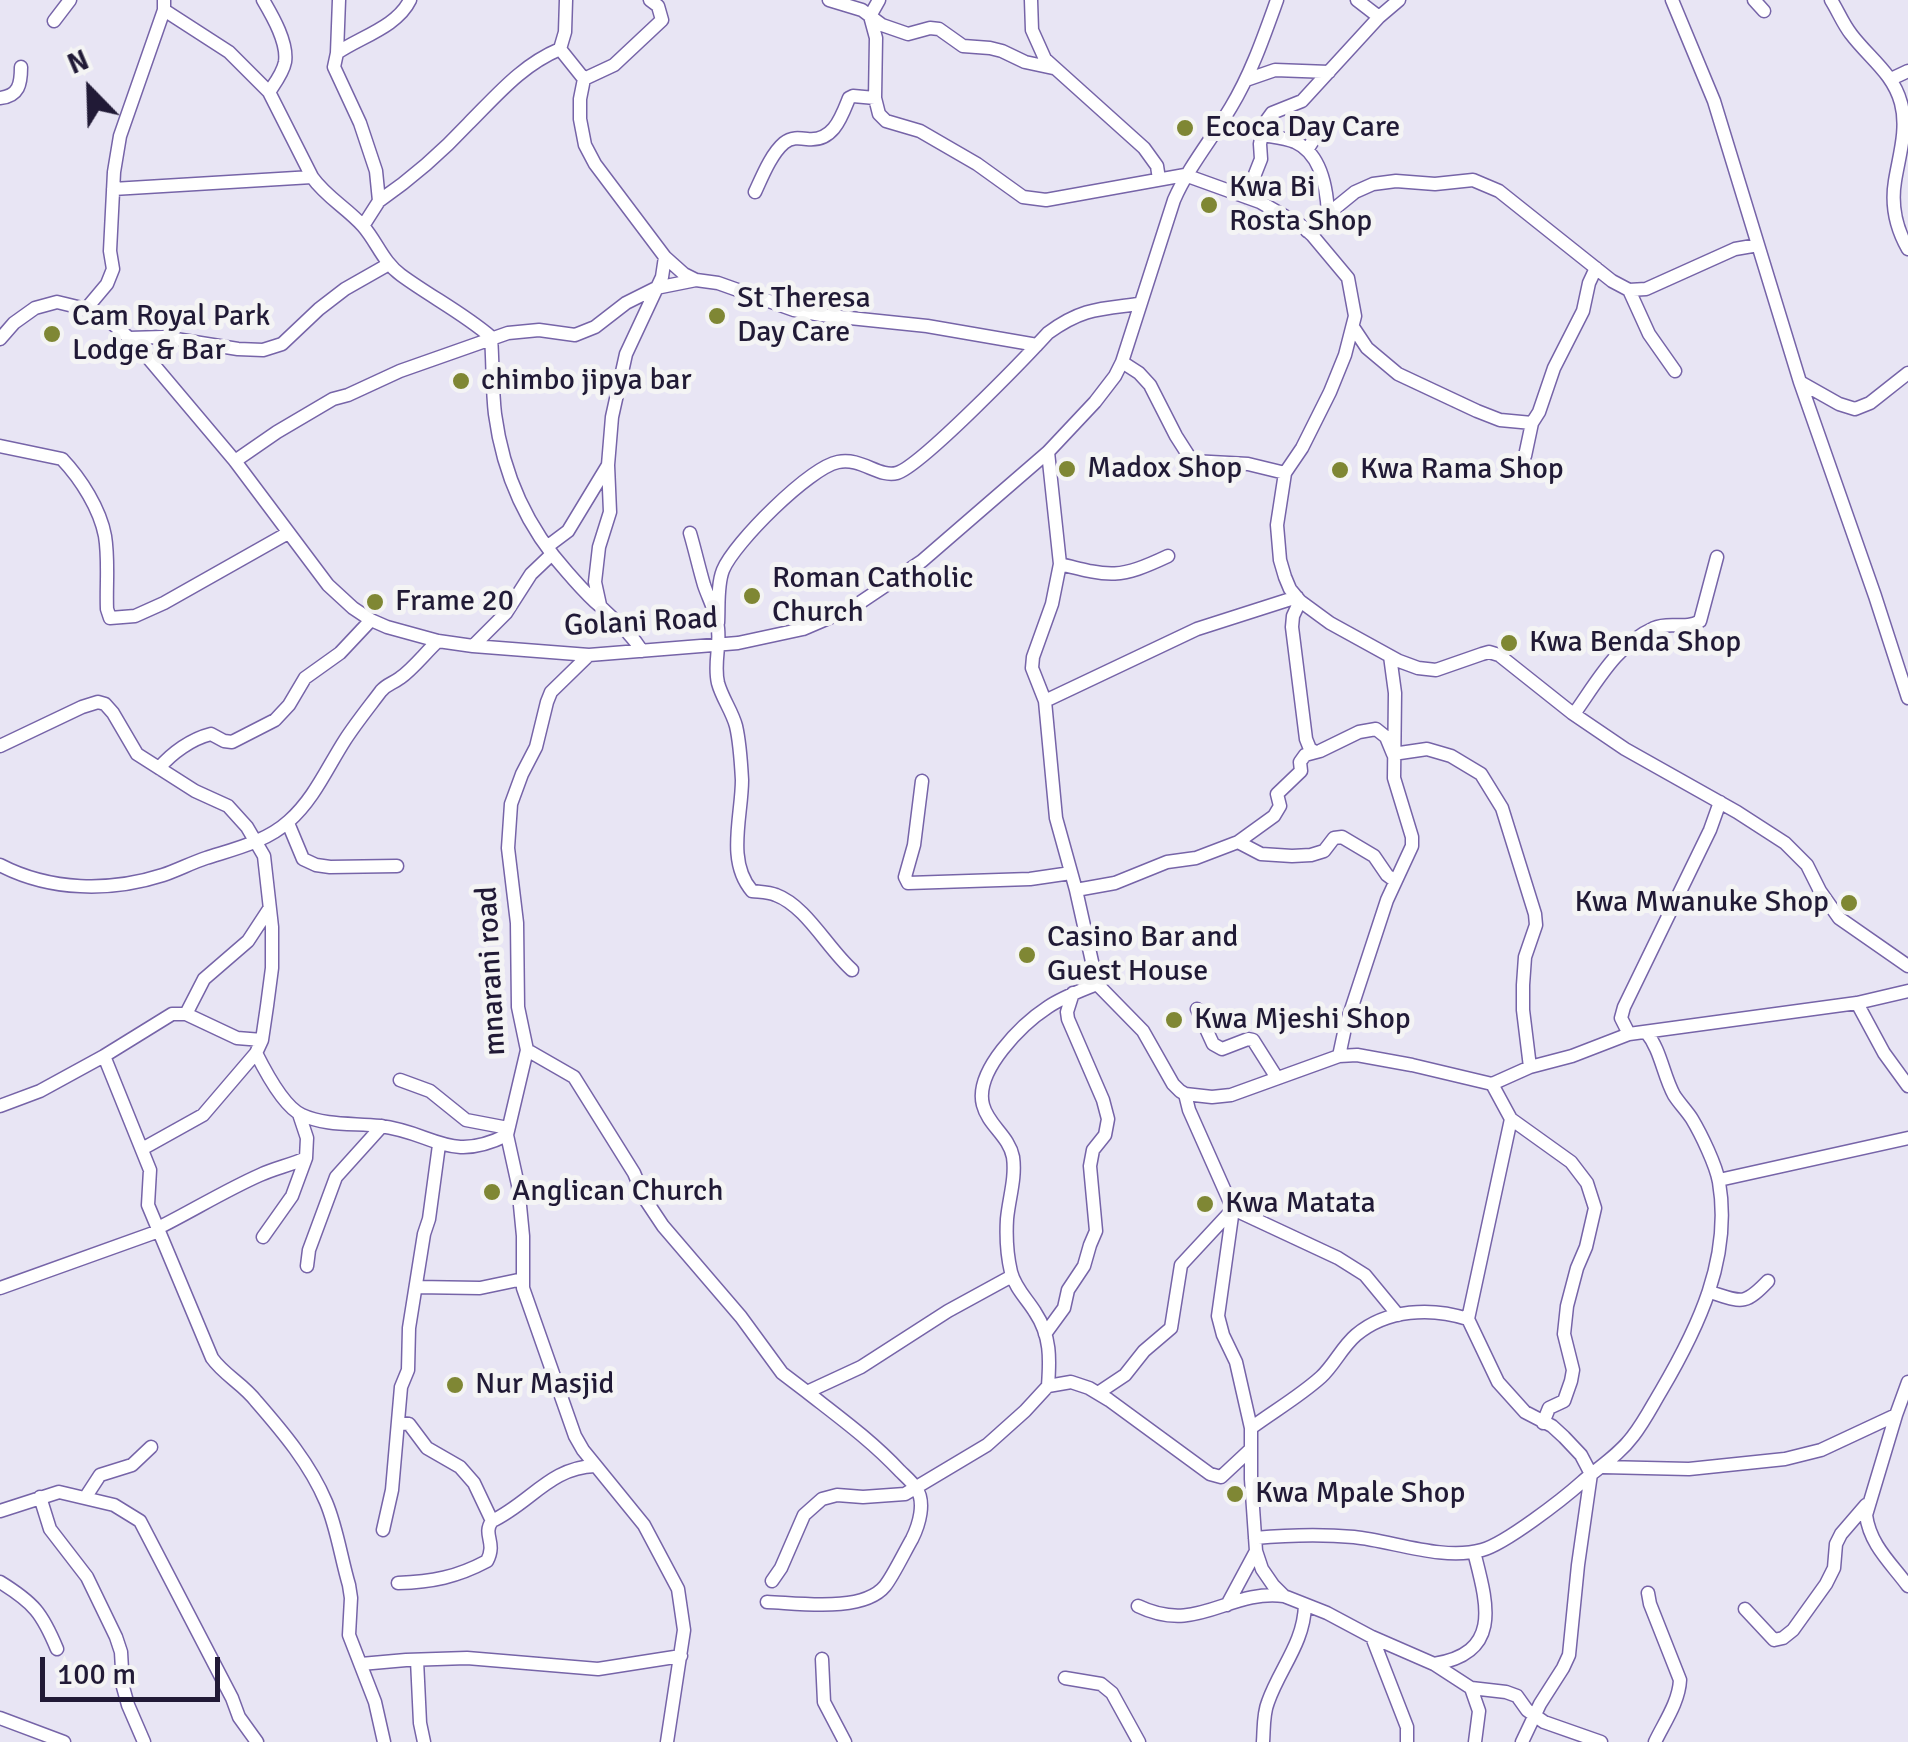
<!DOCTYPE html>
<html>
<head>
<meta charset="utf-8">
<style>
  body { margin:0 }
  #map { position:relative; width:1908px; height:1742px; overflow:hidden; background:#e8e5f4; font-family:Signika,sans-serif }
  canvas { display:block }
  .north { position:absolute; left:40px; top:40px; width:100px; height:100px; -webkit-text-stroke:8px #f4f4f4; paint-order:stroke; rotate:337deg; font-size:28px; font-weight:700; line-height:40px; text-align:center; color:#211a36 }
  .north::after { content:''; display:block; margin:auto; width:35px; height:45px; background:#211a36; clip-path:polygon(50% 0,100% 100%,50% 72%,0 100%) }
  .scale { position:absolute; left:40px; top:1657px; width:180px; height:45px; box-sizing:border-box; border:5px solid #211a36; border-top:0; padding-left:12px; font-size:30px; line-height:35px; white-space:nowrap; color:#211a36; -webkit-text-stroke:8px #f4f4f4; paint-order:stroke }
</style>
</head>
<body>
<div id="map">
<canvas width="1908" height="1742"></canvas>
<div class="north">N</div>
<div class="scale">100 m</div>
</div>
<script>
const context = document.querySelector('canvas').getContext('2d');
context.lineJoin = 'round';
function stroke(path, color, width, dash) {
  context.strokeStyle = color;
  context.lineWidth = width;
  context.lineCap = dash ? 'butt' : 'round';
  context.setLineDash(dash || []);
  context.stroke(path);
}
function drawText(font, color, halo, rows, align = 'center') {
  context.font = font + ' Signika,sans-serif';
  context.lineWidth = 10;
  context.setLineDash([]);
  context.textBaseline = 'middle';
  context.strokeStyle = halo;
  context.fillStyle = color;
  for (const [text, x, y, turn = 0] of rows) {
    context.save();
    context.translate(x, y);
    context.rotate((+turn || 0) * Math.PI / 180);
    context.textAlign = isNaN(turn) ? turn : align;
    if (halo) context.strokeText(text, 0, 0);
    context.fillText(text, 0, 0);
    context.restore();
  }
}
const minor = new Path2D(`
  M263,0C273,17 288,43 285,62C283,73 275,83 269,92
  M339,0L337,53L334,67L360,123L376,171L379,201L363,226
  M829,0L862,10L870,16L876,38L875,98L879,114L886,121L920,131L977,164L1023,197L1046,200L1185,175L1260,202L1302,226L1312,235L1348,278L1355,316L1345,355L1330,392L1302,448L1285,473L1277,525L1280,560L1285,577L1290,589L1300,601L1330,623L1399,661L1418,668L1436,670L1482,654L1489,652L1499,655L1572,713L1625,749L1737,812L1785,843L1807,865L1820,891L1839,918L1908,966
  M879,0L870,16L882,25L908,34L930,28L939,29L963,46L990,48L1002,51L1025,62L1053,68
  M1031,0L1032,30L1045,59L1144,148L1157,166L1159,179
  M1357,0L1379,17
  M1672,0L1714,101L1800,382L1875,596L1908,698
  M1754,0L1764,11
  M1831,0C1838,11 1843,24 1851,34C1869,58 1893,73 1901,103C1908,129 1899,156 1895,181C1891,205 1896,228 1908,249
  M164,10L229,52L269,92L312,177C326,197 347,208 363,226C377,242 383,262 401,275C431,297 463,313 491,337C493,363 492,389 495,414C503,474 527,528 568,573C578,584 588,596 600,606C616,622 630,632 642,651
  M54,21L70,0
  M560,49L584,79L580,99V119L585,145L595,164L665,257L684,274L696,280
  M337,53C360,37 397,27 410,0
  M584,79L614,65L662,20L658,6L650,0
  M1891,79L1908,71
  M1246,80L1275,70L1329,72
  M0,98C19,96 21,84 21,67
  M1262,135C1273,137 1285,138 1295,142C1322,154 1327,189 1328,215
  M1307,150L1321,128
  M113,189L312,177
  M755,192C762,177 771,154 784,143C791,137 799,138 807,139C833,142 841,118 849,98L853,96L875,98
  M1246,197L1261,159L1260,144L1264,124L1272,113L1302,101L1379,17L1399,0
  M379,201C411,179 442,152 469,123C498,94 522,65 560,49L565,32L566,0
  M1307,231L1355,192L1373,184L1396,181L1435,184L1473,180L1499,191L1612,281L1629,290L1646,289L1735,249L1758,245
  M1629,290L1649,334L1675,371
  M86,309L107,284L113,269L110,251L114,172L120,136L164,10V0
  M1353,327L1367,348L1398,374L1477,411L1500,420L1532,423
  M129,338L163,337L238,349L263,350L282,344L319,309L345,289L389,264
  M0,339L14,323L35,308L57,302L86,309L113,324L138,346L235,461L328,585L353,608L371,620L387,627L438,641L473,646L589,655L738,643L803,629L852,608L922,561L1048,452L1095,402L1115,376L1122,362L1174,200C1189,166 1212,139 1231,107C1251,74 1264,36 1277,0
  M1122,362L1139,373L1150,385L1176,436L1192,461L1248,464L1285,473
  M1800,382L1839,404L1855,409L1870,403L1908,373
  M0,446L62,459C81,479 100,509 105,536C109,560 106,586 107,609L110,618L135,616L164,603L288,533
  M1048,452L1060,564L1052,604L1033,657L1032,668L1045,701L1056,818L1076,890L1097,984L1143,1031L1173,1084L1180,1091L1185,1094L1212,1097L1231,1095L1339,1056L1357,1055L1412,1065L1492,1084L1530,1067L1572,1056L1629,1034L1857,1003L1908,991
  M1525,456L1532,423L1539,412L1554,368L1583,311L1589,283L1596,268
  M235,461L277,432L333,399L348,395L400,371L508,333L539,330L575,335L595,327L626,303L656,288L696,280L718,283L794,310L821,315L927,326L1037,345
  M690,533C695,550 699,568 704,585C708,597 715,610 717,622C722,643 713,662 718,683C722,698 732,711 736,726C740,743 741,762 742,780C742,816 726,861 752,891C760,892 769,892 776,895C806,906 828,949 852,970
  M548,546L568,531L608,465L612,417L626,354L662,277L665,257
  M1060,564C1111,577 1119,579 1168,556
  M1300,601L1293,616L1292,627L1306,739L1310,749L1314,751
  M600,605L595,582L599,547L610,512L608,465
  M718,623C719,606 717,585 723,570C734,543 809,468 838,462C861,457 879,478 897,473C921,466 1026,357 1048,333C1082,308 1100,309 1139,304
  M473,646L506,613L531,574L552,554
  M589,655L551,692L547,702L536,747L522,774L511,804L508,848L517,923L518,1007L527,1050L507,1135L518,1185L523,1236V1288L575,1436L583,1450L644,1525L678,1589L684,1630L667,1742
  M1045,701L1197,629L1297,597
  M1574,714C1597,682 1616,645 1654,628C1669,621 1686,630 1700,621L1717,557
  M0,746L82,707L98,702L105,704L113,713L137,754L195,791L228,806L247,827L264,856L272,927V968L267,1006L262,1040L256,1053C265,1071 284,1107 302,1115C326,1126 354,1123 380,1126C433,1132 449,1164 507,1135
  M159,768C172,753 191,739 211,734L224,741L232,742L275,720L289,705L305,678L340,653L371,620
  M922,781L914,845L905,877L908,883L1030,879L1071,873
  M288,823L303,859L316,865L330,867L397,866
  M1238,842L1261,854L1292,856L1311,855L1324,851L1334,838L1342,837L1374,856L1387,875L1395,881
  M0,865C50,891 110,892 163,875C178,870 191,863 206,858C234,849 266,842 289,821C314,799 327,768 345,740C356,723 369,707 381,691C387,684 392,684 400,678C413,669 425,653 438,641
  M1076,890L1115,883L1167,862L1196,858L1238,842L1274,816L1280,806L1277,794L1301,771L1300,762L1305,755L1320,751L1359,732L1376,729L1386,737L1393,754L1427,749L1451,756L1481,774L1502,808L1535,914L1536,925L1525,957L1523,985V1010L1530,1067
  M1857,1003L1884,1053L1908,1086
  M1197,1009L1213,1044L1222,1049L1248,1039L1253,1040L1277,1078
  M186,1014L204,979L248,941L269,909
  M1629,1034L1621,1018L1624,1007L1710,830L1720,802
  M527,1050L574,1077L634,1173L645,1199L663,1226L741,1317L782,1373L807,1392L861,1367L948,1311L1012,1276
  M104,1056L150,1170L148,1205L212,1358C224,1375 243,1384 256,1401C283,1432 310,1464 326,1502C337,1528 341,1558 349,1585L351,1598L349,1635L375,1702L384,1742
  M1339,1056L1345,1028L1387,900L1412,846V837L1394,778L1395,693L1390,656
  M400,1080L430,1091L466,1120L508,1128
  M1492,1084L1511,1119L1468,1319L1498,1382L1525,1412L1552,1426L1564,1437L1581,1455L1591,1474L1578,1565L1569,1655L1563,1668L1540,1704L1522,1742
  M1185,1094L1189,1110L1233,1209L1218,1316L1223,1335L1236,1362L1251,1428V1479L1256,1551L1262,1569L1273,1585L1284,1596L1327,1613L1372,1637L1434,1664L1471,1688L1479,1711L1475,1742
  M0,1106L40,1091L104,1056L172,1014H186L237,1038L262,1040
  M1511,1119L1571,1162L1587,1183L1595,1208L1586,1247L1577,1268L1567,1306L1564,1334L1573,1370L1571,1381L1564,1401L1549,1408L1543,1423
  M142,1149L203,1115L256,1053
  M1719,1180L1908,1138
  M158,1228C192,1211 226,1190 260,1175C275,1168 291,1165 306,1158
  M263,1237L292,1196L306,1158L307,1138L299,1114
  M307,1266L309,1250L336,1177L382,1126
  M416,1287L480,1288L523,1279
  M0,1288L159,1231
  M1710,1292C1742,1302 1744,1306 1768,1281
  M1045,1334L1064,1308L1068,1290L1084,1266L1090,1245L1096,1231L1090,1166L1093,1150L1105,1135L1108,1119L1103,1100L1068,1019L1067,1012L1073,993
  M1908,1382L1896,1415L1866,1515C1870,1545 1891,1563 1908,1586
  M1048,1386C1050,1359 1051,1336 1035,1312C1027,1299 1015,1288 1011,1272C1007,1255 1006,1236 1007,1219C1009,1198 1016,1178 1013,1157C1009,1136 988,1125 983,1105C974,1071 1022,1024 1048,1007C1063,997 1080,991 1097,984
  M1098,1393L1125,1375L1144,1351L1171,1328L1181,1265L1233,1209L1338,1258L1365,1275L1398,1315
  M398,1423L409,1424L427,1448L460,1467L474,1483L492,1521
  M1251,1428C1274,1411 1300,1396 1321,1377C1334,1365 1342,1347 1356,1335C1387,1309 1431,1307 1468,1319
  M1603,1467L1689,1469L1785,1459L1821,1450L1896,1415
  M40,1497L50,1529L87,1577L116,1637L121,1652L123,1687L128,1705L144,1742
  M85,1498L100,1475L132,1465L151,1447
  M0,1511L59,1492L114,1505L140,1521L232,1698L239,1717L257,1742
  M383,1530L392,1490L401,1387L408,1370L409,1328L424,1234L429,1219L439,1145
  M1255,1538C1288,1535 1321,1534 1354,1537C1393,1541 1443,1561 1482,1550C1505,1544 1563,1499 1582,1482C1599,1467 1619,1455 1633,1436C1644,1422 1652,1406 1661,1391C1698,1328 1732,1258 1719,1182C1716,1165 1701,1134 1692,1119C1687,1111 1679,1103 1674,1095C1663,1075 1661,1050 1646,1032
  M772,1581L781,1568L804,1515L822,1499L837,1495L863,1497L905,1494L987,1445L1025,1411L1048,1386L1071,1382L1089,1388L1109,1400L1210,1474L1221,1477L1251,1449
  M0,1582C34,1603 42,1613 57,1649
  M398,1583C432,1582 457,1577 487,1561C497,1542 482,1535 492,1521C530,1503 551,1467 595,1466
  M1648,1593L1650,1604L1680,1680C1679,1702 1664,1723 1655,1742
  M767,1602C798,1603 863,1613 885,1586C893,1576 905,1551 912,1539C919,1525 926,1502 916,1488C912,1482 905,1476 900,1471C872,1441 839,1417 807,1392
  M1227,1605L1256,1551
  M1138,1606C1198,1635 1228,1589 1284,1596
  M1745,1609L1774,1640L1783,1638L1793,1630L1826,1584L1834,1568L1836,1544L1841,1534L1866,1505
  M1372,1637L1407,1727V1742
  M822,1659L824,1702L845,1742
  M417,1660L420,1723L424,1742
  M361,1664L406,1660L467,1658L598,1669L681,1656
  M1434,1664C1503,1653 1487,1603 1474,1552
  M1065,1678L1101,1684L1112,1693L1139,1742
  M1471,1688L1506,1692L1517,1696L1527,1710L1544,1722L1601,1742
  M0,1718L64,1742
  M1263,1742C1264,1729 1263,1714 1268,1702C1280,1668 1304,1643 1305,1605`);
const markers = [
  [1185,128,10,"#7f8734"],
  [1209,205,10,"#7f8734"],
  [717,316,10,"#7f8734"],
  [52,334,10,"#7f8734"],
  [461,381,10,"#7f8734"],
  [1067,469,10,"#7f8734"],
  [1340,470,10,"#7f8734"],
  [752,596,10,"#7f8734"],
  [375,602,10,"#7f8734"],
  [1509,643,10,"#7f8734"],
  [1849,903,10,"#7f8734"],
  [1027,955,10,"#7f8734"],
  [1174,1020,10,"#7f8734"],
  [492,1192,10,"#7f8734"],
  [1205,1204,10,"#7f8734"],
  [455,1385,10,"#7f8734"],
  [1235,1494,10,"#7f8734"]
];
const poiNames = [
  ["Ecoca Day Care",1205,128],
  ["Kwa Bi",1229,188],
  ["Rosta Shop",1229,222],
  ["St Theresa",737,299],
  ["Day Care",737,333],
  ["Cam Royal Park",72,317],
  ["Lodge & Bar",72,351],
  ["chimbo jipya bar",481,381],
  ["Madox Shop",1087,469],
  ["Kwa Rama Shop",1360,470],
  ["Roman Catholic",772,579],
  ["Church",772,613],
  ["Frame 20",395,602],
  ["Kwa Benda Shop",1529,643],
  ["Kwa Mwanuke Shop",1829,903,"right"],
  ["Casino Bar and",1047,938],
  ["Guest House",1047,972],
  ["Kwa Mjeshi Shop",1194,1020],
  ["Anglican Church",512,1192],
  ["Kwa Matata",1225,1204],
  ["Nur Masjid",475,1385],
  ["Kwa Mpale Shop",1255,1494]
];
const streetNames = [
  ["Golani Road",641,623,-3],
  ["mnarani road",492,971,-93]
];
stroke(minor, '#7664a8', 15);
stroke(minor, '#fff', 12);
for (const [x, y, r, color] of markers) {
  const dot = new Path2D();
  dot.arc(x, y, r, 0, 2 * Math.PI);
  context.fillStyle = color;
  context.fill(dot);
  stroke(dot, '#f4f4f4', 4);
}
drawText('30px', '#211a36', '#f4f4f4', poiNames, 'left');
drawText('30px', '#211a36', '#f4f4f4', streetNames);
</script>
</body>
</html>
